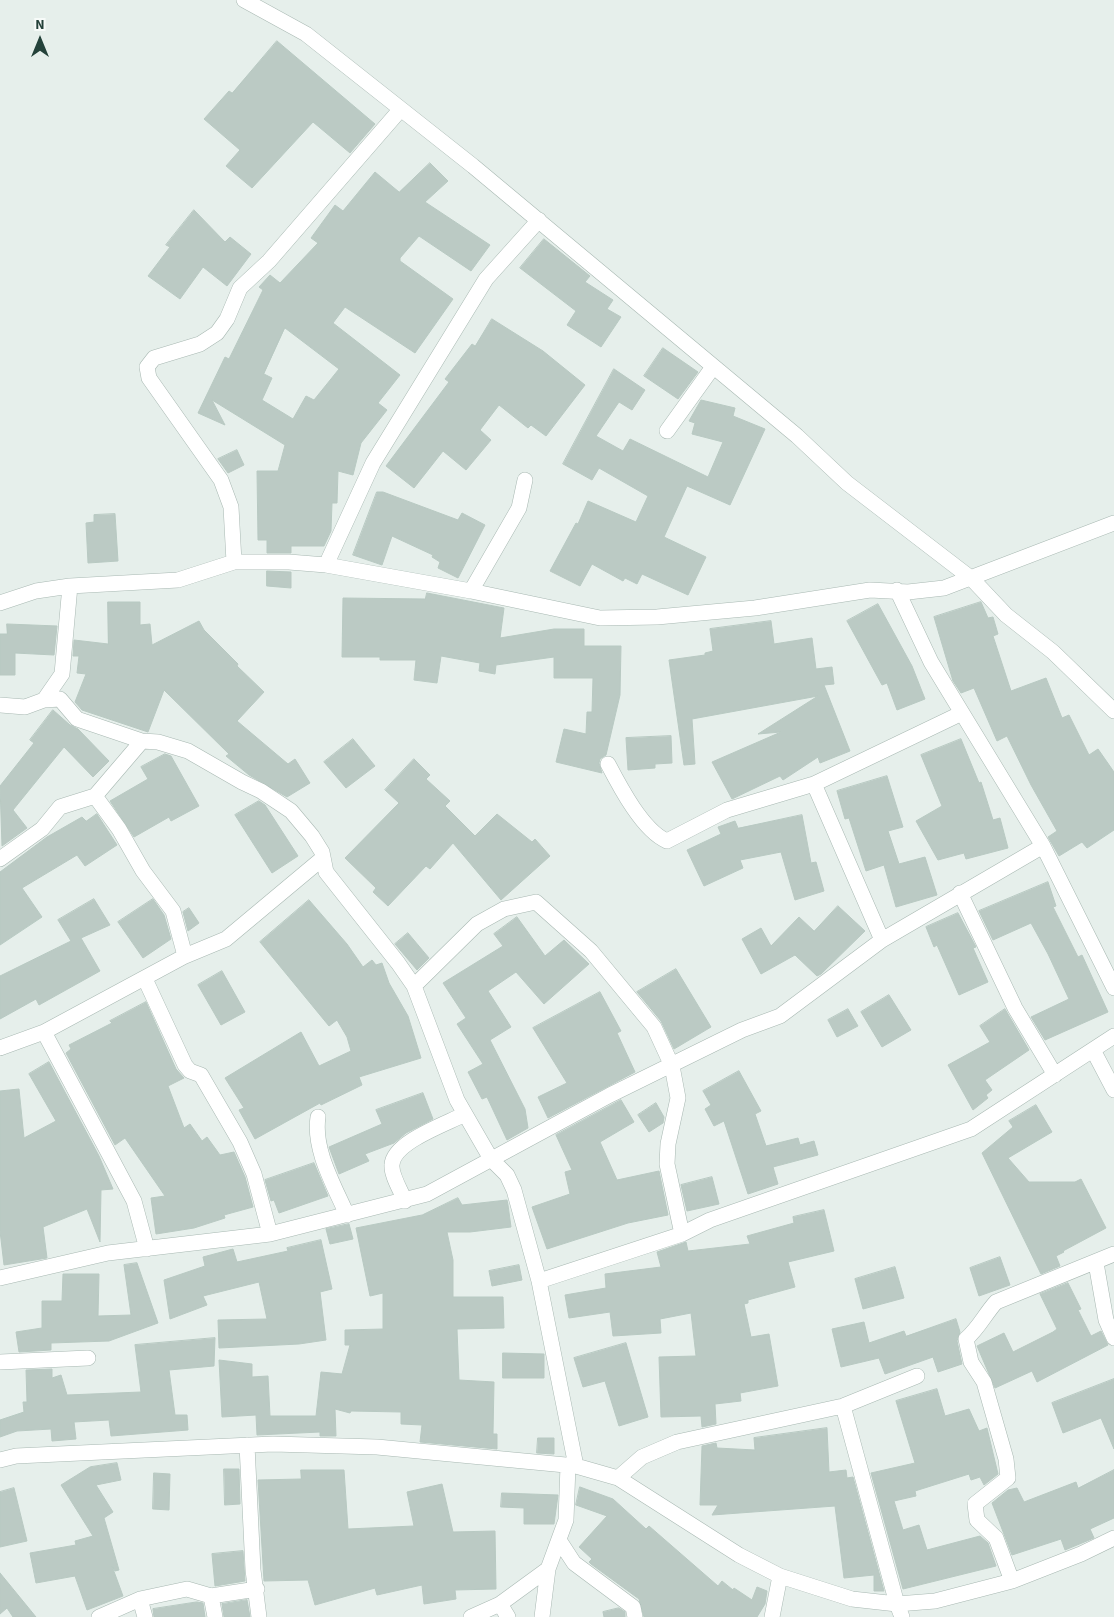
<!DOCTYPE html>
<html>
<head>
<meta charset="utf-8">
<style>
  body { margin:0 }
  #map { position:relative; width:1114px; height:1617px; overflow:hidden; background:#e6efeb; font-family:"Source Sans 3",sans-serif }
  canvas { display:block }
  .north { position:absolute; left:15px; top:15px; width:50px; height:50px; -webkit-text-stroke:4px #f7fbf9; paint-order:stroke; rotate:0deg; font-size:14px; font-weight:700; line-height:20px; text-align:center; color:#24423a }
  .north::after { content:''; display:block; margin:auto; width:18px; height:22px; background:#24423a; clip-path:polygon(50% 0,100% 100%,50% 72%,0 100%) }
</style>
</head>
<body>
<div id="map">
<canvas width="1114" height="1617"></canvas>
<div class="north">N</div>
</div>
<script>
const context = document.querySelector('canvas').getContext('2d');
context.lineJoin = 'round';
function fill(path, color) {
  context.fillStyle = color;
  context.fill(path, 'evenodd');
}
function stroke(path, color, width, dash) {
  context.strokeStyle = color;
  context.lineWidth = width;
  context.lineCap = dash ? 'butt' : 'round';
  context.setLineDash(dash || []);
  context.stroke(path);
}
const building = new Path2D(`
  M277,41L375,124L350,153L313,122L252,188L226,166L240,150L204,119L229,91L232,93Z
  M430,163L448,181L425,202L490,245L471,271L419,236L400,258V261L453,299L415,353L345,307L333,323L400,375L378,403L387,410L361,443L353,475L338,471L337,503H332L331,531L324,546H291V553H267V540H258L257,471H278L285,445L212,400L225,425L198,413L225,357L229,359L263,290L259,287L270,275L280,283L318,243L311,238L335,205L343,211L375,172L399,192ZM285,328L339,369L314,400L306,396L293,419L262,400L272,378L264,374Z
  M194,210L225,242L230,237L251,254L227,286L203,267L180,299L148,276L170,247L166,245Z
  M544,239L590,276L585,282L613,300L607,309L621,317L601,347L567,325L576,311L520,268Z
  M492,319L543,351L585,385L546,436L531,425L528,428L499,405L480,430L491,440L466,470L443,451L414,488L386,466L449,382L445,379L472,344L475,346Z
  M663,348L698,372L678,399L644,376Z
  M614,369L645,390L632,410L619,402L596,436L623,451L630,439L708,477L723,442L692,434L695,423L689,421L701,400L735,408L733,416L765,429L730,505L687,486L664,537L706,557L688,595L642,574L637,584L625,578L623,581L592,564L580,586L550,571L576,523L578,524L588,501L636,522L648,496L599,468L592,480L563,464Z
  M237,450L244,465L228,473L218,459Z
  M377,492H383L458,520L462,513L485,525L458,578L438,568L440,562L432,557L433,555L392,536L382,565L353,555Z
  M115,514L118,561L88,563L86,523L94,522V515Z
  M267,571L291,572V588L267,586Z
  M427,593L504,608L500,638L554,629H584V646H621L620,695L606,755L600,759L599,763L602,773L556,762L564,729L586,734L587,712H592L593,678H554V657L496,665L495,674L479,671L480,663L441,656L437,683L414,680L416,660H380V657H342L343,598L425,599Z
  M108,602H140V625L150,624L152,645L199,621L204,630L238,664L237,666L264,692L237,721L288,764L295,759L310,783L287,797L249,775L226,756L229,754L164,690L148,732L82,710L75,702L86,674L77,673L79,656H73L74,640L108,644Z
  M981,602L988,618L993,617L998,634L993,636L1011,691L1046,678L1062,718L1069,715L1089,755L1098,749L1114,772V830L1087,848L1082,842L1059,856L1048,837L1057,831L1031,785L1007,736L997,741L974,688L961,693L953,681L934,617Z
  M878,604L912,666L925,699L897,710L887,683L882,685L847,621Z
  M771,621L774,644L812,638L816,669L832,667L834,684L824,685L850,751L820,763L818,757L783,780L780,776L732,799L712,762L781,732L758,734L818,696L692,719L695,764L684,765L669,660L705,655V653L713,651L710,629Z
  M7,624L57,626L54,655L15,653V675H0V634H7Z
  M53,710L70,725L78,729L109,761L93,777L64,747L13,810L27,828L2,846L0,786L34,743L30,740Z
  M671,736L672,763L655,764V768L628,770L626,738Z
  M353,739L375,766L346,788L324,762Z
  M961,739L979,783L981,782L993,820L1000,818L1008,848L966,859L964,853L938,860L916,821L942,806L921,755Z
  M165,754L171,756L199,806L171,821L169,817L134,837L110,801L148,779L141,767Z
  M414,759L430,775L426,779L450,801L445,806L475,836L497,814L532,842L535,839L550,856L501,900L453,843L430,869L426,866L388,906L373,892L376,888L345,858L399,803L385,790Z
  M887,776L903,827L888,831L899,864L925,857L937,895L896,907L884,865L866,871L849,818L845,819L837,791Z
  M259,801L265,805L298,856L272,873L235,815Z
  M97,814L117,845L85,866L77,855L22,888L42,917L0,945V872L47,837L82,817L86,821Z
  M802,815L811,863L816,862L824,891L795,900L781,852L740,860L743,868L704,886L687,850L721,834L718,827L735,821L738,828Z
  M1048,882L1056,906L1053,907L1078,957L1082,955L1108,1012L1045,1040L1031,1017L1069,999L1048,954L1031,923L993,940L979,911Z
  M94,899L110,925L81,938L100,971L39,1005L36,999L0,1019V976L71,941L58,920Z
  M153,899L164,915L171,939L143,958L118,922Z
  M309,900L347,944L363,967L372,960L376,965L382,963L389,983L408,1016L421,1058L359,1077L362,1085L321,1105L320,1103L255,1139L239,1110L244,1108L225,1078L301,1032L319,1066L351,1051L347,1037L337,1020L329,1026L260,942Z
  M838,906L865,931L821,974L817,976L795,955L761,974L742,939L761,928L771,946L799,917L814,931Z
  M189,908L199,923L188,931L183,912Z
  M958,913L976,947L973,948L988,982L959,995L937,945L934,947L926,927Z
  M517,917L545,956L564,940L589,964L544,1004L516,972L488,991L511,1027L490,1040L525,1109L528,1128L507,1140L487,1097L482,1099L468,1072L483,1064L457,1024L466,1018L443,983L503,946L494,934Z
  M408,933L429,958L417,970L395,944Z
  M676,969L711,1027L674,1049L661,1021L637,992Z
  M222,971L245,1012L221,1025L198,985Z
  M600,992L621,1031L617,1033L635,1072L548,1118L538,1097L567,1083L533,1028Z
  M889,995L911,1030L882,1047L861,1012Z
  M146,1002L176,1069L184,1078L168,1086L184,1128L190,1124L202,1141L207,1137L220,1155L234,1152L245,1177L253,1207L224,1215L225,1218L194,1228L156,1234L151,1198L165,1196L125,1138L115,1145L66,1053L71,1049L69,1045L112,1023L110,1021Z
  M848,1009L858,1026L837,1037L828,1020Z
  M1005,1009L1029,1050L985,1080L992,1090L986,1095L988,1098L973,1110L948,1065L990,1042L980,1026Z
  M49,1062L99,1156L113,1189L101,1190L100,1242L87,1209L43,1227L47,1258L4,1265L0,1231V1091L19,1089L24,1138L56,1121L29,1074Z
  M739,1071L761,1111L755,1114L766,1146L798,1138L800,1145L814,1141L818,1155L773,1167L778,1184L748,1194L724,1121L714,1126L705,1109L711,1105L703,1091Z
  M423,1093L433,1119L406,1133L394,1143L365,1154L369,1161L339,1174L329,1147L382,1124L376,1110Z
  M621,1100L634,1122L600,1142L617,1180L659,1171L668,1215L628,1223L547,1249L532,1207L570,1194L565,1172L572,1170L556,1135Z
  M656,1103L664,1117L663,1123L649,1132L638,1115Z
  M1036,1105L1052,1132L1008,1158L1029,1182H1075L1081,1179L1106,1228L1063,1251L1064,1252L1056,1256L1060,1266L1041,1274L982,1153L1013,1127L1009,1121Z
  M314,1163L328,1196L279,1213L274,1200L271,1201L265,1180Z
  M712,1177L719,1204L687,1211L681,1185Z
  M458,1198L462,1205L507,1200L508,1205L511,1227L470,1232H447L453,1260V1297H503L504,1328L457,1329L459,1380L494,1382L493,1434H497V1449L420,1442L422,1425L401,1424V1412L351,1411L350,1413L335,1409L336,1436H320V1432L257,1435L256,1415L222,1417L219,1360L252,1364V1377L268,1376L270,1416H316L321,1372L342,1374L350,1345H345V1330L383,1329V1293L370,1296L356,1228L422,1215Z
  M824,1210L834,1251L788,1262L795,1287L748,1300V1303L744,1304L751,1337L769,1334L778,1386L740,1393L741,1401L715,1404L716,1424L702,1427L701,1416L661,1417L659,1357L696,1356L691,1313L660,1319L661,1333L613,1336L610,1312L569,1318L565,1295L606,1288L605,1274L661,1267L657,1252L686,1242L688,1251L750,1244L747,1236L794,1223L793,1217Z
  M349,1224L353,1239L330,1244L326,1229Z
  M321,1240L332,1289L320,1292L326,1340L299,1344L219,1348L218,1320L267,1319L259,1282L203,1296L207,1305L170,1319L164,1280L205,1266L203,1257L233,1249L237,1262L288,1251L287,1248Z
  M1000,1257L1010,1285L979,1296L970,1268Z
  M137,1263L158,1323L109,1341L51,1343V1350L19,1352L16,1332L42,1328V1301H62L63,1274H99L98,1316L131,1315L124,1265Z
  M519,1265L522,1280L492,1286L489,1271Z
  M895,1267L904,1298L863,1309L855,1279Z
  M1068,1283L1081,1309L1078,1310L1091,1336L1101,1331L1108,1345L1037,1382L1032,1371L995,1388L977,1346L1004,1333L1013,1352L1053,1332L1057,1329L1040,1294Z
  M956,1319L960,1332L957,1341L962,1364L938,1372L933,1357L885,1374L879,1358L841,1367L832,1329L864,1322L869,1343L904,1331L906,1336Z
  M215,1338L214,1366L169,1370L175,1415H187L188,1430L111,1436L109,1420L74,1422L76,1439L52,1441L51,1429L17,1431L0,1437V1420L24,1412L23,1402H27L26,1370L52,1369V1378L61,1375L67,1395L141,1392L135,1345Z
  M626,1343L648,1417L619,1426L605,1381L583,1387L574,1358Z
  M503,1353L544,1354V1378H503Z
  M1114,1379V1449L1101,1418L1063,1433L1052,1403Z
  M937,1389L945,1416L969,1409L979,1431L987,1428L998,1474L984,1485L980,1477L971,1480L969,1474L915,1491L916,1496L894,1501L903,1530L919,1525L927,1550L980,1536L988,1543L996,1566L903,1589L871,1473L915,1463L896,1401Z
  M827,1428L829,1472L846,1470L847,1478L853,1477L884,1591H874V1575L844,1578L835,1506L712,1515L718,1505H700L702,1446L716,1443L717,1448L755,1450L754,1438Z
  M538,1438H554V1454L537,1453Z
  M117,1463L121,1480L96,1485L113,1512L104,1518L119,1570L115,1571L112,1566L123,1596L87,1610L75,1576L36,1583L30,1553L76,1545L75,1541L93,1536L61,1485L90,1467Z
  M224,1469H239L240,1504L225,1505Z
  M301,1470H344L348,1529L414,1526L407,1492L442,1484L453,1532L495,1531L496,1589L455,1590L456,1599L424,1604L422,1585L377,1595L375,1588L315,1605L308,1580L264,1581L258,1480L301,1479Z
  M1114,1470V1518L1090,1529L1094,1538L1065,1550L1061,1539L1012,1555L992,1503L1008,1490L1017,1488L1024,1502L1076,1482L1078,1488Z
  M154,1473L170,1474L169,1510L153,1509Z
  M580,1487L613,1499L646,1529L649,1526L718,1586L722,1581L733,1590L734,1588L752,1600L757,1587L767,1591L765,1604L757,1617H644L639,1599L591,1564L589,1562L592,1559L579,1547L607,1516L576,1505Z
  M14,1488L27,1541L0,1547V1492Z
  M502,1493L558,1495L554,1524H524V1508L501,1507Z
  M243,1551L245,1581L215,1586L212,1554Z
  M0,1573L36,1617H13L7,1608L0,1614Z
  M247,1600L250,1617H224L222,1604Z
  M197,1602L203,1603L205,1617H154L153,1609Z
  M619,1608L625,1612V1617H604L603,1612Z`);
const minor = new Path2D(`
  M244,0L306,34L473,166L797,436L847,483L972,579L1006,615L1053,652L1114,711
  M667,431L713,367
  M234,562L231,507L221,480L149,378L147,367L154,358L200,344L217,333L227,319L240,288L269,261L400,110
  M326,565L373,463L486,279L539,220
  M897,590L931,662L1043,846L1114,988
  M471,591L519,508L525,480
  M0,603L36,591L70,586L178,580L234,562H289L326,565L471,591L600,618L657,617L755,608L870,590L908,592L944,588L1114,523
  M44,700L62,674L70,586
  M0,705L25,707L44,700L60,699L77,719L142,741L158,742L188,751L242,782L261,791L291,811L312,836L322,852L326,872L398,963L414,986L457,1100L491,1159L507,1175L514,1190L539,1281L576,1466
  M608,764C620,787 643,831 667,841L727,810L814,784L962,713
  M814,784L882,940
  M95,796L119,829L143,871L173,911L185,956
  M0,859L42,829L60,807L95,796L142,741
  M960,893L1015,1008L1055,1075
  M145,979L185,1065L190,1071L201,1075L240,1142L254,1174L270,1234
  M414,986L477,924L504,909L536,902L591,951L654,1027L672,1066L678,1098L668,1144L667,1164L682,1234
  M44,1032L134,1201L147,1249
  M0,1048L44,1032L185,956L226,939L323,858
  M1093,1050L1114,1090
  M318,1117C313,1150 334,1185 347,1215
  M405,1201C401,1191 391,1175 392,1165C393,1142 446,1124 465,1114
  M1096,1263L1106,1320L1114,1338
  M0,1278L108,1253L270,1234L427,1194L610,1095L742,1030L780,1016L882,940L1043,846
  M539,1281L682,1234L710,1220L971,1129L1114,1036
  M0,1362L88,1358
  M843,1406L897,1604L902,1617
  M247,1445L253,1570L259,1617
  M0,1460L16,1456L273,1444L377,1447L576,1466L618,1478L739,1555L780,1576L852,1599L897,1604L935,1601L1012,1581L1081,1554L1114,1538
  M618,1478L642,1457L677,1442L843,1406L917,1376
  M559,1540L574,1563L633,1607L635,1617
  M1012,1581L996,1538L977,1520L975,1504L1008,1478L1006,1459L984,1382L971,1362L966,1339C979,1328 985,1314 996,1302L1114,1254
  M211,1596L215,1617
  M140,1599L145,1617
  M500,1604L508,1617
  M99,1617L140,1599L187,1589L211,1596L257,1589
  M471,1617L500,1604L548,1569
  M542,1617L548,1569L566,1520L568,1465
  M772,1617L780,1576`);
fill(building, '#bbcac4');
stroke(building, '#b8c9c2', 1);
stroke(minor, '#a8b8b2', 16);
stroke(minor, '#fff', 15);
</script>
</body>
</html>
